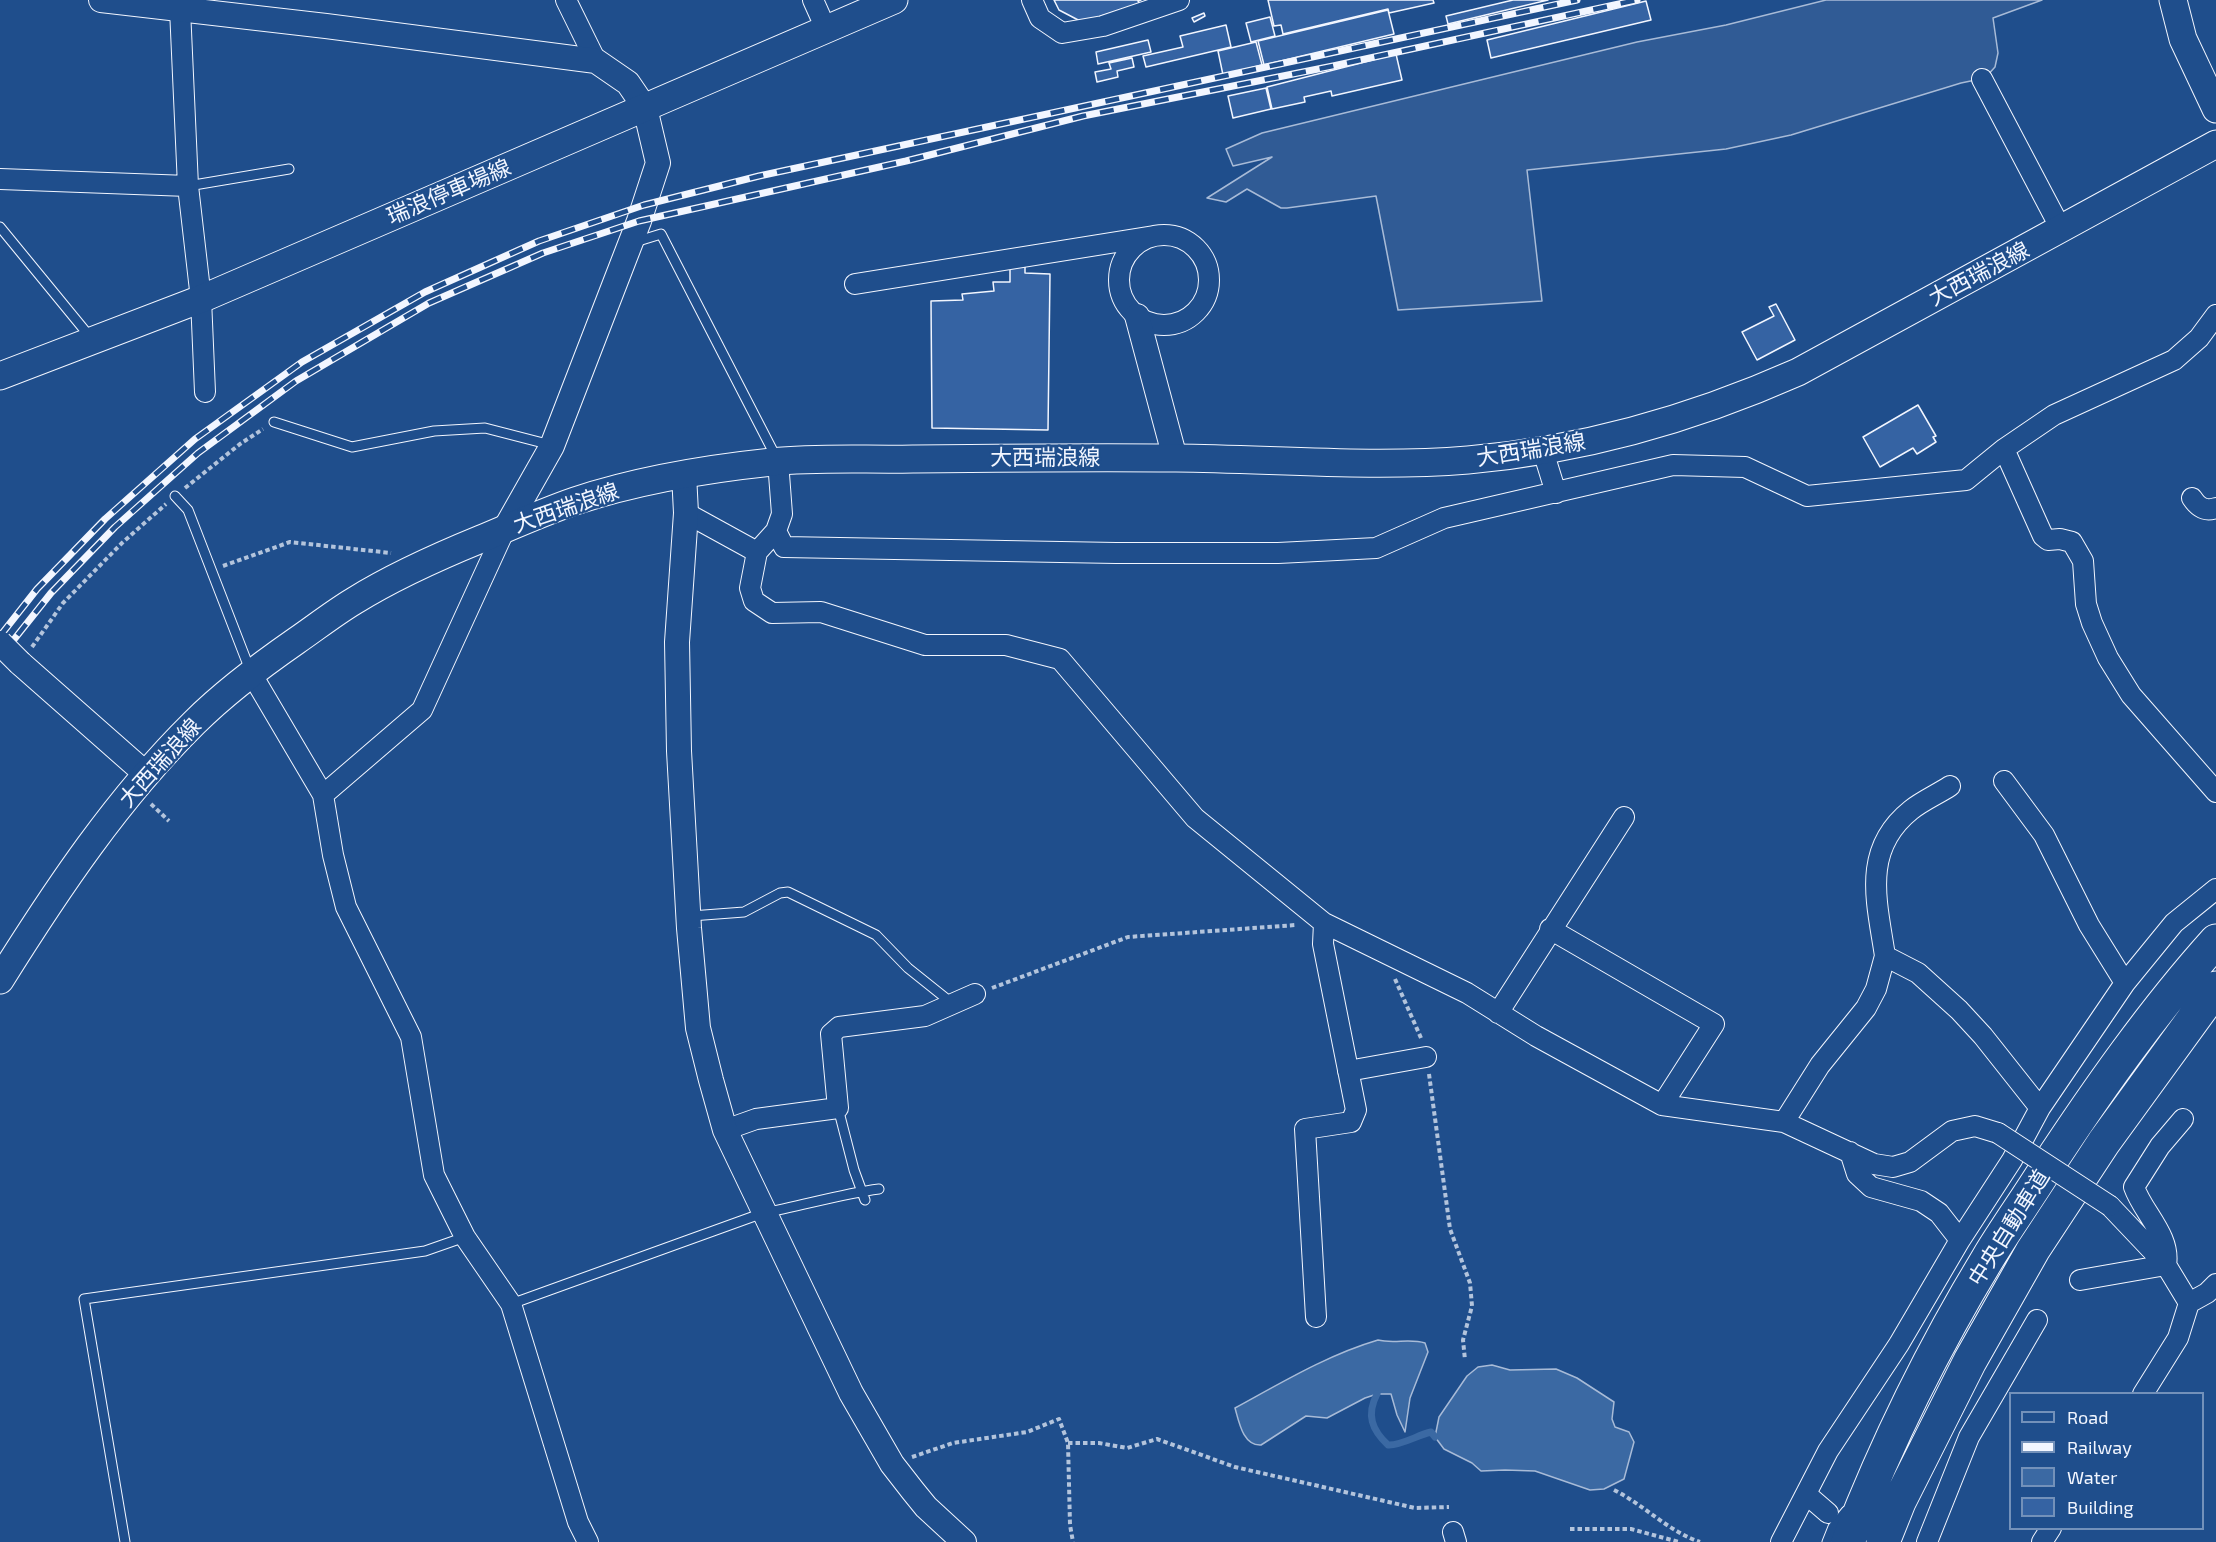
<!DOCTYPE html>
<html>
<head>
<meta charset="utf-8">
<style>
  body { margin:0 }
  #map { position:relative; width:2216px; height:1542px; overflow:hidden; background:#1f4e8c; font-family:"Exo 2",sans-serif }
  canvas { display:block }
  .legend { position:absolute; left:2009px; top:1392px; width:195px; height:138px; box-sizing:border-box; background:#1f4e8c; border:2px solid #7391ba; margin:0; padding:8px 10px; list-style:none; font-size:18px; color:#f2f6ff }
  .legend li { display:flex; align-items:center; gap:12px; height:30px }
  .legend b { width:30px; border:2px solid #7391ba }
</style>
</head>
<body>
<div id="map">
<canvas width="2216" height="1542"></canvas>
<ul class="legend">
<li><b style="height:8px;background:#1f4e8c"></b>Road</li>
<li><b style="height:8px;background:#f2f6ff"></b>Railway</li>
<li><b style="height:16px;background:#3b69a3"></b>Water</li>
<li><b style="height:16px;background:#3563a3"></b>Building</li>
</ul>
</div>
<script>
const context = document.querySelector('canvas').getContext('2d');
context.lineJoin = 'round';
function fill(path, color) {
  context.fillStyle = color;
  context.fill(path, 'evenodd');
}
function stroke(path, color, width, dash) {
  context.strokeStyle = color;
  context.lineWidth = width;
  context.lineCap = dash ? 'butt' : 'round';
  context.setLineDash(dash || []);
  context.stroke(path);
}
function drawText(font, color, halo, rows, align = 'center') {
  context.font = font + ' "Exo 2","Noto Sans JP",sans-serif';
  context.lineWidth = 4.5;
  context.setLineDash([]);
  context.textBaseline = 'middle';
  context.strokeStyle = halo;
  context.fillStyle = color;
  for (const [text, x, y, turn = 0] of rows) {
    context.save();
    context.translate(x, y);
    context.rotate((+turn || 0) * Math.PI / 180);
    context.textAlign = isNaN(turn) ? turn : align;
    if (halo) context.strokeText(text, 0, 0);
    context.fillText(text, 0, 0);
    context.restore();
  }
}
const parking = new Path2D(`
  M1826,0H2042L1993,18L1998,53L1995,67L1985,78L1961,83L1791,135L1726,149L1527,170L1542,301L1398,310L1376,196L1287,208H1281L1247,189L1226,202L1207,198L1272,157L1233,166L1226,149L1262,133L1637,42L1726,25Z`);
const water = new Path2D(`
  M1378,1340C1394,1344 1410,1338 1425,1343L1428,1352L1410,1398L1405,1432L1397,1415L1391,1394H1377L1365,1398L1327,1418L1306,1416L1261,1445C1243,1446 1239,1422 1235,1408C1281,1383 1327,1355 1378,1340Z
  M1492,1365L1510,1370L1556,1369L1577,1378L1614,1402L1612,1419L1615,1427L1629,1432L1634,1442L1624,1479L1604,1489L1590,1490L1535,1471L1505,1470L1481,1471L1472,1463L1444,1449L1435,1437L1439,1417L1467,1376L1478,1367Z`);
const stream = new Path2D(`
  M1377,1394C1366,1415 1372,1430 1388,1445C1400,1446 1418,1435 1431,1432L1435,1437`);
const building = new Path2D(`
  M1054,0H1141L1138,1L1140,4L1082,22L1059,10Z
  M1268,0H1433L1434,3L1389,13L1388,9L1283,34L1281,25L1274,26Z
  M1513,0H1548L1448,24L1446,16Z
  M1646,1L1651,20L1491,58L1487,40Z
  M1388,10L1394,34L1264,65L1258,41Z
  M1204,13L1205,16L1194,22L1192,18Z
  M1270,17L1275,36L1251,42L1246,23Z
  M1226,25L1231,47L1146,67L1143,56L1183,47L1180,36Z
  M1148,40L1151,52L1098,64L1096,52Z
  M1256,42L1262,65L1223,75L1218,51Z
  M1396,54L1402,80L1332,96L1331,91L1304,97L1305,102L1272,109L1267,87Z
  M1132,58L1134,67L1117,71L1118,77L1097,82L1095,72L1111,69L1109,63Z
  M1266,88L1271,109L1233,118L1228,96Z
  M1025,264V273L1050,274L1048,430L932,428L931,301L963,300L962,294L994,291L993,282H1010V266Z
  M1776,304L1795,340L1757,360L1742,332L1774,316L1769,307Z
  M1918,405L1936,436L1933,437L1936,442L1917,454L1913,448L1880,467L1863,437Z`);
const path = new Path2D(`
  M185,488L240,444L263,429
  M223,566L290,542L391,553
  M32,647L63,603L122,543L166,504
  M151,804L169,821
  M1395,979L1421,1038
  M992,988L1128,937L1296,925
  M1429,1074L1450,1229L1470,1283L1472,1306L1463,1340L1465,1360
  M1068,1443H1099L1127,1448L1157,1439L1235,1467L1415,1508L1449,1507
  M912,1457L953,1443L1027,1432L1059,1419L1068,1443L1070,1525L1073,1542
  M1614,1490C1644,1505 1668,1531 1700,1542
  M1570,1529H1631L1679,1542`);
const service = new Path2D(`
  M188,186L289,169
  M0,227L91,338
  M635,242L661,234L777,459
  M274,422L352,447L434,431L485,428L551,445
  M175,496L188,510L250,670
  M691,916L744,912L780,893L788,892L876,935L908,968L953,1004
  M838,1108L854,1170L865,1200
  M511,1304L763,1213C802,1206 840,1194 879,1189
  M125,1542L84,1299L425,1251L465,1237
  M1827,1542L1833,1527L1846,1511`);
const minor = new Path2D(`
  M566,0L596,61
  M813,0L826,29
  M1032,0L1040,18L1062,33L1103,26L1179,0
  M180,9L188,186L201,299L205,392
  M1982,79L2061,229
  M0,179L188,186
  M1119 280a45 45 0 1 1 90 0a45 45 0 1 1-90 0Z
  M855,284L1154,236
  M2004,449L2043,536L2048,540L2060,539L2072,542L2083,561L2086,604L2092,623L2108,658L2131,695L2216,792
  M1543,451L1556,493
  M2192,498C2198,507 2205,512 2216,508
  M686,513L757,552
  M776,531L782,514L778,461
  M251,673L323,795L333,855L346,907L411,1037L434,1175L465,1237L511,1304L578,1522L588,1542
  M2004,781L2044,835L2089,925L2125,983
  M323,795L422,710L505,529
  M1550,929L1714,1024L1662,1105
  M1885,956C1877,902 1861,850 1911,810C1922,801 1938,794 1950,786
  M1498,1013L1624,817
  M1348,1071L1426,1057
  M1784,1122L1820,1065L1866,1008L1876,989L1885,956L1918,973L1959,1010L1983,1036L2040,1108
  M725,1130L756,1119L838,1108L831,1034L839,1027L925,1016L975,994
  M1998,1133L1975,1126L1952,1131L1910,1162L1893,1167L1874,1164L1784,1122L1662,1105L1536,1036L1467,993L1324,923L1195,818L1060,659L1006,645H925L821,612L772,613L754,601L750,588L757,552L776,531L784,547L1116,553H1278L1376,548L1444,518L1673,465L1745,467L1807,496L1966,480L2004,449L2054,415L2174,360L2199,338L2216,315
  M1850,1152L1857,1174L1871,1187L1921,1201L1939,1213L1960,1240L2012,1160L2040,1108L2125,983L2174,923L2216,889
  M2110,1206L2166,1265L2189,1303
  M2080,1280L2166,1265C2171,1236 2143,1213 2134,1187L2160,1146L2183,1119
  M1316,1317L1305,1129L1351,1122L1356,1110L1323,944L1324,923
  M2143,1394L2178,1338L2189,1303L2207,1293L2216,1284
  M1806,1494L1828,1513
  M1453,1532L1456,1542
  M1781,1542L1828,1451L1899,1344L1960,1240
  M1927,1542L1969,1437L2037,1320
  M2042,1542L2051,1528`);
const tertiary = new Path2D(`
  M101,0L326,26L596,61L628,83L645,108L658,163L639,221L552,446L505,529
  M1137,316L1175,458
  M684,474L686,513L677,642L679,751L689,928L698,1028L711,1080L725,1130L851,1393L892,1464L913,1491L926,1507L964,1542
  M20,663L146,774`);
const secondary = new Path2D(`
  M2173,0L2183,39L2216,109
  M0,376L201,299L894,0
  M0,980C57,889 117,799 194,723C225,692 260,666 296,641C315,628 334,613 354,601C394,576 437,557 481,539C512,526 543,512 575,501C638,480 705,469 772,462C818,457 867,460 913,459C1001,458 1088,457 1176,458C1273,459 1372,468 1468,460C1585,450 1692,419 1798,372L2216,144`);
const motorway = new Path2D(`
  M1848,1542C1886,1444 1934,1347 1988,1258C2006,1228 2027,1199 2045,1170C2097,1091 2153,1011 2216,941
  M1883,1542L1899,1502L1970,1361L2033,1250L2104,1142L2216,988`);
const rail = new Path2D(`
  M0,636L37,589L105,519L195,439L302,362L425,292L539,241L644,205L759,176L1577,0
  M0,657L51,593L115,527L198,453L296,381L429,303L543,253L639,221L906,161L1083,116L1333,66L1637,0`);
const minorBridge = new Path2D(`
  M1998,1133L2110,1206`);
const tertiaryBridge = new Path2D(`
  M0,643L20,663`);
const streetNames = [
  ["瑞浪停車場線",449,192,-23],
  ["大西瑞浪線",1979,274,-28],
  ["大西瑞浪線",1531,450,-9],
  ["大西瑞浪線",1045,458],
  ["大西瑞浪線",566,508,-19],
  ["大西瑞浪線",160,763,-48],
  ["中央自動車道",2009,1228,-58]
];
fill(parking, '#305b95');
stroke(parking, '#a8bbd7', 1.5);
fill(water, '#3b69a3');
stroke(water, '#a8bbd7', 1.5);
stroke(stream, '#3b69a3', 7);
fill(building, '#3563a3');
stroke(building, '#f2f6ff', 1.5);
stroke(service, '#f2f6ff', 11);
stroke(minor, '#f2f6ff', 22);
stroke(tertiary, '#f2f6ff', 26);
stroke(secondary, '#f2f6ff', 29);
stroke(motorway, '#f2f6ff', 35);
stroke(path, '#b3c4dc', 4, [4.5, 3]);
stroke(service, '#1f4e8c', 9);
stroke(minor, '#1f4e8c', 20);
stroke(tertiary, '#1f4e8c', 24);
stroke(secondary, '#1f4e8c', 27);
stroke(motorway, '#1f4e8c', 33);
stroke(rail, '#f2f6ff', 7);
stroke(rail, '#1f4e8c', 4.5, [14]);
stroke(minorBridge, '#f2f6ff', 22, []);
stroke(tertiaryBridge, '#f2f6ff', 26, []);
stroke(minorBridge, '#1f4e8c', 20);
stroke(tertiaryBridge, '#1f4e8c', 24);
drawText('22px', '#f2f6ff', '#1f4e8c', streetNames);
</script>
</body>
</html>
